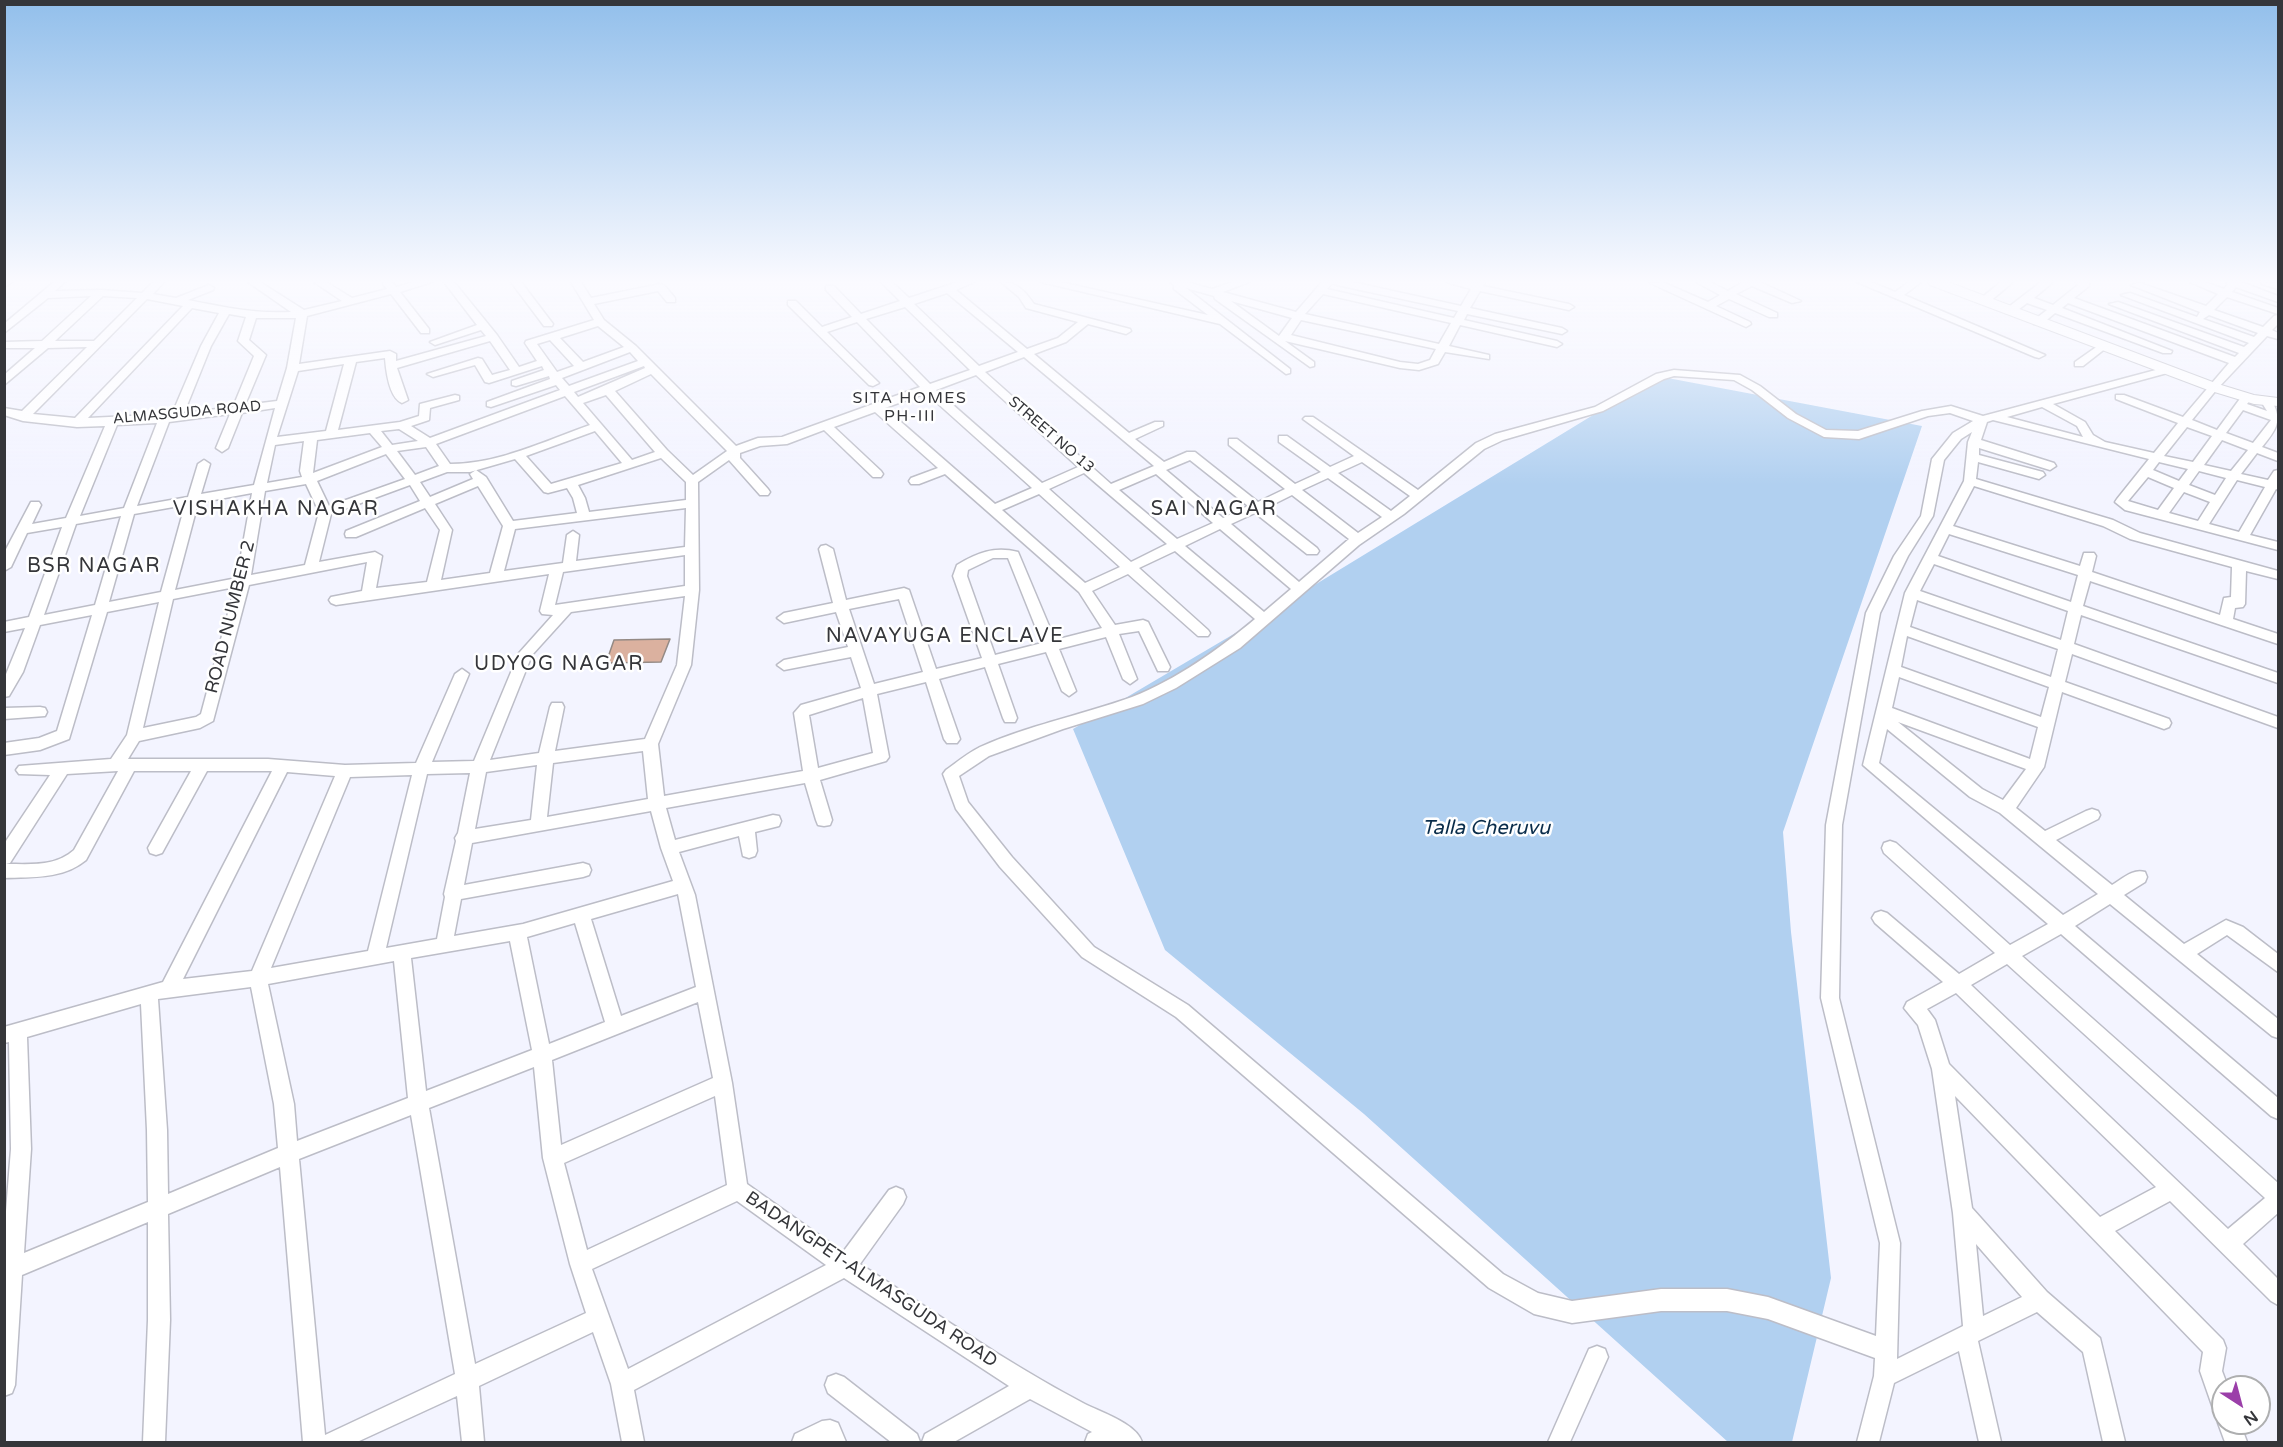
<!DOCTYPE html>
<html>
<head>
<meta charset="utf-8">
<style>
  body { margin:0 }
  #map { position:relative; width:2283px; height:1447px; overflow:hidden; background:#f3f4ff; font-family:"Varela Round",sans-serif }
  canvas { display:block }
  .frame { position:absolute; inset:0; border:6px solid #35363a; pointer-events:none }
  .north { position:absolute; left:2211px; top:1375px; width:60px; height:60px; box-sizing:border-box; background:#fff; border:2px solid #aeafb0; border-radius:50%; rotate:144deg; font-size:16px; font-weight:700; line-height:24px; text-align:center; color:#35363a }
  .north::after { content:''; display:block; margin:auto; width:21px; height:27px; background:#9b3fa9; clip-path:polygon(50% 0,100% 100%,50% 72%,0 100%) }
</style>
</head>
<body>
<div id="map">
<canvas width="2283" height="1447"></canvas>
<div class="frame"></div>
<div class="north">N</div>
</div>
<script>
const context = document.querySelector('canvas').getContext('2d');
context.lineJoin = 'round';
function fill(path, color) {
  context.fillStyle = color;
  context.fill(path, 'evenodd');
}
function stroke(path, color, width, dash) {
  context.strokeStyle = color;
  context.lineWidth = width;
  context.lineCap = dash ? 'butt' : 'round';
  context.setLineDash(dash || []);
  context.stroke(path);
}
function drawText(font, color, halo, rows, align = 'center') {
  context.font = font + ' "Varela Round",sans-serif';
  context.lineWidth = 5;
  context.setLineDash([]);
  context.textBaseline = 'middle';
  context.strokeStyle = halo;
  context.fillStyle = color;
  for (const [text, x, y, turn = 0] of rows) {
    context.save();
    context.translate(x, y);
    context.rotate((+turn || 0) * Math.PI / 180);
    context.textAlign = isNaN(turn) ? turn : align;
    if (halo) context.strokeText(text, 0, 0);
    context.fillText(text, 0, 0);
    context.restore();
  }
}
const water = new Path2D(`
  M1657,376L1922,426L1783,832L1791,932L1831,1278L1792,1442H1728L1364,1114L1165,950L1073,729L1249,625Z`);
const building = new Path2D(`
  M670,639L661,662L606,663L614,640Z`);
const minor = new Path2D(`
  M4,282H12L4,287Z
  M54,282H65L55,291L101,290L142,293L153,282H164L153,294L176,298L209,285L214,288L213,290L188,300C222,307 256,314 291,312L248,282H260L304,310L342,301L314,282H326L352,298L387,289L383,284L384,282H392L396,287L414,282H432L400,292L429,329V333H421L391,294L307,316L299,364L390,351L396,354V361L486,336L481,330L435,345L430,342L477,325L444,282H454L497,335L519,367L537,361L525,343L526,341L594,320L571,282H581L591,298L660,284L664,285L675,298V302H667L658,291L594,304L604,320L636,346L736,446L758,438L782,437L920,387L857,322L827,332L879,383L873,386L869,385L788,305V301H796L822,327L852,317L826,290V286H834L861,314L900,301L881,282H892L909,298L958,282H974L956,290L1027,349L1058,338L1078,322L1026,308L1019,297L1001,282C1017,282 1025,291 1034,304L1130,329L1131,331L1126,334L1088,324L1066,342L1034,354L1129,433L1155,422H1163V426L1135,439L1164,462L1187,452H1195L1258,502L1285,489L1229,445V439H1237L1295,484L1321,472L1279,442V436H1287L1330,467L1354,456L1303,419L1305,417H1313L1418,490L1476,443L1495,434L1595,407L1656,374L1674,370L1740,375L1760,386L1796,414L1826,430L1858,431L1922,411L1951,406L1983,416L2167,367L2171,368V372L2053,404L2085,422L2093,435L2105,442L2154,453L2178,423L2116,399V395H2124L2183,417L2229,363L2068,303L2062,308L2172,351L2171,353H2163L2055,313L2042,324H2034V320L2047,310L2027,303L2014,313H2006V309L2041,282H2053L2034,298L2053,305L2078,285L2076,282H2089V286L2074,298L2235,357L2239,353L2109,304L2118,302L2244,347L2249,343L2121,295L2130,293L2197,317L2200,312L2131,285L2140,283L2206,306L2218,294L2190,282H2205L2224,289L2228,284L2226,282H2241L2278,296V302L2236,287L2232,292L2278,308V314L2227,297L2214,310L2263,327L2274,316L2278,315V324L2272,330L2278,333V339L2267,336L2217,389L2192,420L2217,430L2242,396L2246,395L2252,398L2247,404L2267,411L2262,403L2264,401H2272C2283,421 2276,430 2262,447L2278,453V461L2257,453L2241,474L2268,480L2274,471L2278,470V490L2276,489L2250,535L2278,542V550L2125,510L2115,502L2117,499L2149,459L1993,420L1987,422L1981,440L2054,463L2056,466L2050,470L1979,448V455L2043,472L2045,475L2039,479L1978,462L1976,479L2113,520L2140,533L2278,571V579L2246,571L2245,604L2243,607L2235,608L2233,619L2278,634V644L2090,581L2083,606L2278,673V683L2081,615L2074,644L2278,717V728L2072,654L2065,682L2169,719L2171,723L2169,727L2164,729L2062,692L2044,767L2016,808L2045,831L2086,811L2092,809L2098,811L2100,815L2098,819L2056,840L2112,885C2122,879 2133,868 2145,872L2147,877L2145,882L2124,895L2184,944L2226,920L2243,927L2278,954V972L2227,935L2197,954L2278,1019V1038L2272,1036L2110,904L2075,926L2278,1098V1119L2271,1116L2061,934L2022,956L2278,1183V1213L2243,1244L2278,1279V1305L2271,1301L2170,1201L2115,1231L2223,1340L2226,1348L2222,1371L2228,1387H2223V1423H2240L2247,1442H2225L2218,1423L2221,1416L2215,1414L2200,1371L2203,1352L1955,1096L1972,1208L2047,1292L2100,1338L2125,1442H2103L2083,1352L2037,1312L1978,1341L2001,1442H1979L1959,1351L1894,1383L1879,1442H1857L1874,1376L1875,1358L1768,1319L1727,1311H1661L1572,1323L1534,1314L1489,1288L1176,1017L1082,957L1000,867L956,809L943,774L946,770C957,762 968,753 980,747C1029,725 1082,715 1132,697C1176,680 1219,649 1255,619L1175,551L1139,568L1208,630L1210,633L1208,636H1198L1128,574L1092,591L1115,625L1143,620L1148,622L1170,667L1168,671H1158L1139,631L1119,634L1137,679L1130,684L1123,679L1106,637L1059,649L1076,691L1069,696L1062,691L1046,652L998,664L1017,718L1015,722H1005L1003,718L985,667L939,679L960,739L957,743H947L944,739L926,682L877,694L889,757L886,761L820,780L832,820L830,825L824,826L818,825L816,820L805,783L666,808L675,840L773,815L779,816L781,821L779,826L755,832L757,851L755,856L749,858L743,856L739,836L679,852L695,895L732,1083L747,1184L843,1252L889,1190L896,1187L903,1190L906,1197L903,1204L860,1264C933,1311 1005,1362 1083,1403C1100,1412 1136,1423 1142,1442H1085L1088,1434L1092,1432L1030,1399L954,1442H922L925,1434L1009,1386L844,1278L634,1390L644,1442H622L611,1384L593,1332L479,1386L484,1442H462L457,1396L357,1442H303L280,1167L168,1214L170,1320L165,1442H143L148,1320V1222L22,1275L15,1385L12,1393L4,1396V1236L11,1149L9,1042L4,1043V1027L163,982L272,771H207L162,853L156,855L150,853L148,848L191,771H134L86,860C63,879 33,877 4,878V844L50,775L19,774L16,770L19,766L111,759L127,735L159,602L107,612L69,739L40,750L4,755V743L39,738L57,731L92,615L40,625L23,672L9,696L4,697V679L25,628L4,632V622L29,617L62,527L27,533L11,567L4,571V553L31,502H39L41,505L32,524L66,518L105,426L77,427L23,421L4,415V408L22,411L87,347L48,348L4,385V375L35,348H4V342L42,341L91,296L48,298L4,333V324ZM947,293L1018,352L979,366L914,304ZM103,296L137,298L94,341H55ZM147,299L183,306L75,418L33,414ZM905,307L970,370L930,384L866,319ZM192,308L219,313L201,346L172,414L88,418ZM229,314L246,317L238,341L254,356L233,407L184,413L211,346ZM2209,315L2258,333L2254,337L2203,319ZM256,318H296L287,368L277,401L245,405L266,355L249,340ZM598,326L624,347L583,362L560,338ZM550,340L574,366L557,372L537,344ZM490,341L510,370L492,375L482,359L478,358L427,374L433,377L475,365L485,382L489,383L542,366L544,370L512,381V385L516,386L549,376L550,379L487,402V406L491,407L556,385L560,390L430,438L411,426L429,420L430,408L459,400V396L455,395L420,404L419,416L400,422L338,430L356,362L385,358C386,370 389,398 402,403L408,400L397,368ZM630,352L638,361L569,386L562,378ZM1024,357L1154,466L1111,484L985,372ZM344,364L326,431L277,437L298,371ZM644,366L645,368L578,397L574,392ZM651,374L727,451L693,475L667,450L615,391ZM976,375L1078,467L1042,483L936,390ZM1674,376L1734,380L1752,390L1788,418L1824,437L1859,439L1928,416L1950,413L1973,421L1953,433L1932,459L1921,516L1894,556L1866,613L1826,825L1821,998L1880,1243L1876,1336L1768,1297L1727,1289H1661L1572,1301L1538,1293L1503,1274L1188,1005L1094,947L1012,857L968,802L959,776L989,756L1063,729L1143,704L1176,688L1240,648L1359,545L1404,514L1484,449L1503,440L1603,411L1664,379ZM926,393L1032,488L995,504L885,408ZM606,395L655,452L632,460L583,403ZM565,396L590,425C545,441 498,464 450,464L436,444ZM2042,407L2077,426L2083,437L2007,417ZM275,408L254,485L201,494L210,464L204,460L198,464L188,497L137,506L169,422L230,414L216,448L222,452L228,448L242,413ZM2243,410L2271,420L2253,443L2226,433ZM875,412L938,468L911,478L909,481L911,484H919L945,474L1079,592L1102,628L1055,640L1018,552C994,546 977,553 957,565L953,576L982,658L936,669L909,590L904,588L846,600L833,549L826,545L821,546L819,549L833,603L784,613L777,618L784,623L836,612L848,647L784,660L777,665L784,670L851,657L861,688L801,705L794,713L803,771L664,796L658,744L691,665L699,590L698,482L729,460L760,495H768L770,492L768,489L740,458V453L760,446L787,444L824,430L873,477H881L883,474L881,471L834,427ZM157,423L124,508L80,516L117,425ZM2187,427L2212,436L2193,462L2164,456ZM399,429L418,441L392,445L381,431ZM595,431L622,463L551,484L526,456ZM1972,432L1968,442L1964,481L1905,593L1863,765L2048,924L2010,945L1896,843L1890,841L1884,843L1882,848L1884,853L1995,953L1959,974L1887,913L1881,911L1875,913L1872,918L1875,923L1943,982L1907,1002L1904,1008L1918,1025L1932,1069L1953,1213L1963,1326L1897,1359L1900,1243L1839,998L1842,825L1880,613L1908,556L1933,516L1944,460L1961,439ZM370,433L382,447L313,473L317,440ZM2222,440L2248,450L2231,471L2204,465ZM304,441L300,471L302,477L267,483L275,445ZM426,447L439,466L415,475L397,451ZM386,454L405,479L329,506L317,481ZM661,458L686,482V500L589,512L585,498L578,485ZM515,459L544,492L548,493L567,488L573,498L577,513L513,521L486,477L476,470L470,474L473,479L430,497L420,482L447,472H470ZM1190,460L1248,506L1223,518L1166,470ZM1362,462L1410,496L1391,511L1338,473ZM2159,462L2188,469L2179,481L2153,470ZM2199,471L2226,478L2215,495L2189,485ZM1084,473L1167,544L1131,562L1049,489ZM1156,474L1213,523L1177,539L1119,490ZM2148,477L2174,488L2158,510L2128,501ZM1328,478L1382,517L1358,533L1302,490ZM2237,480L2265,487L2239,532L2209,524ZM306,484L319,512L305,565L251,575L265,491ZM410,485L420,501L346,531L345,534L346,537H356L425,508L440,530L427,582L376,588L382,556L375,552L319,562L331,514ZM478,486L503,526L490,573L441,580L452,530L435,504ZM1974,486L2103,526L2130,539L2232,567L2231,597L2224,598L2220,615L2092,572L2096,556L2094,553H2084L2080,566L1953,526ZM2184,492L2210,502L2198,521L2169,513ZM252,493L237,578L175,590L198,503ZM1039,494L1120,567L1085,583L1002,510ZM1292,495L1349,539L1299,582L1231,524L1255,513L1307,554H1317L1319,551L1317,548L1266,508ZM185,505L161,592L109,602L134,514ZM686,508L685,547L576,561L579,535L573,531L567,535L563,563L504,571L515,529ZM121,516L95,605L44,615L76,524ZM1220,529L1291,589L1264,612L1185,546ZM1949,534L2078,575L2071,602L1938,556ZM685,555V586L555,605L563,572ZM993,558H1008L1042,643L995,655L967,576L968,570ZM367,562L362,591L331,597L329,600L331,603L336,605L549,574L540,611L542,614L553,615L519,653L474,761L432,762L469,674L462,669L455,674L416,763L345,765L268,759H128L139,741L200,728L213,721L249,585ZM1934,564L2068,611L2061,640L1920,591ZM235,587L201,714L196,717L143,728L173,599ZM685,596L677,665L645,739L555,751L564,707L562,703H552L550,707L539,753L490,760L532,655L571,612ZM899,599L923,672L874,684L849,609ZM1917,600L2058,649L2051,677L1910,627ZM1907,636L2049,687L2041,717L1901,667ZM1899,677L2038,727L2030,759L1892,708ZM863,698L873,753L818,768L809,715ZM1898,722L2026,769L2003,800L1982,789ZM1887,729L1970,797L2000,813L2098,894L2063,915L1879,763ZM643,751L648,799L547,817L553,763ZM537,765L531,820L475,829L486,772ZM118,771L74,850C55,867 30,864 6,864L10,863L67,774ZM287,772L335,776L252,971L183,979ZM470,773L458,833L455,838L456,841L444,894L445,897L437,939L386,948L427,774ZM412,775L368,951L271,968L350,777ZM651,811L661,848L673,881L523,924L454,936L461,899L583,877L589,875L591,870L589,865L583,863L464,885L472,843ZM678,894L696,987L621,1016L591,919ZM575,923L605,1022L549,1044L527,937ZM510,941L532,1050L426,1091L411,958ZM394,961L408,1098L297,1141L294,1104L268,984ZM2007,964L2265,1198L2228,1229L1971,985ZM251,987L274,1104L278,1148L168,1194L167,1130L158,999ZM1956,993L2156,1187L2100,1217L1949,1064L1935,1020L1927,1009ZM698,1002L713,1078L561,1145L552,1060ZM141,1004L147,1130L148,1202L24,1253L31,1149L27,1037ZM534,1067L543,1158L570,1264L586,1313L475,1364L429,1108ZM715,1096L727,1185L587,1250L564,1163ZM411,1115L455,1374L325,1435L299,1159ZM737,1201L826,1265L628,1369L592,1269ZM1976,1244L2022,1297L1983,1316Z
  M511,282H521L553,324L552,326H544Z
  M1041,282H1060L1208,315L1174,289V285L1170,282H1187L1212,289L1233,282H1249L1223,292L1296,312L1322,282H1352L1461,306L1471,289L1446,282H1485L1483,286L1569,304L1574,307L1569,310L1480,291L1470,308L1562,328L1567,331L1562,334L1467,314L1464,320L1557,341L1562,344L1557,347L1460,325L1449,346L1489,355V359L1445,352L1438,364L1419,370L1400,368L1285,341L1314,362V366L1310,367L1215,299L1214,296L1186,288L1290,369V373L1286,374L1220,324ZM1332,283L1337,285L1458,311L1454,318L1327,289ZM1323,294L1451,323L1439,344L1305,314ZM1231,301L1292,318L1279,336ZM1301,320L1436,349L1430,360L1418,364L1400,362L1291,335Z
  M1662,282L1708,302L1720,295L1696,282H1710L1728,291L1743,282H1760L1801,301L1792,303L1752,286L1736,294L1777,313V317H1769L1729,299L1716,306L1750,322L1751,324L1746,327L1650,283Z
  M1857,282H1871L1895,292L1909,282H1921L1904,295L2045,355L2039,358L2035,357Z
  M2001,282H2013L1988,303H1980V299Z
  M2261,282L2278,283V289L2262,284Z
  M2102,343L2107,346L2106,348L2083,366H2075V362Z
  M40,707L45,708L47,712L45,716L4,719V708Z
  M1597,1346L1605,1349L1608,1357L1570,1442H1548L1589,1349Z
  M836,1374L844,1377L917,1434L920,1442H891L828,1393L825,1385L828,1377Z
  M830,1420L838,1423L846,1442H792L795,1434L822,1421Z`);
const major = new Path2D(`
  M1928,282H1948L2218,384L2254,395L2278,398V406L2254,404L2208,390L1930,285Z`);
const farStreetnames = [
  ["ALMASGUDA ROAD",187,413,-5],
  ["STREET NO 13",1051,435,41]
];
const farNeighbourhoodnames = [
  ["SITA HOMES",910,399],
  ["PH-III",910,417]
];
const streetNames = [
  ["ROAD NUMBER 2",231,617,-76],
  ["BADANGPET-ALMASGUDA ROAD",871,1280,34]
];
const neighbourhoodNames = [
  ["VISHAKHA NAGAR",276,510],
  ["SAI NAGAR",1214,510],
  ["BSR NAGAR",94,567],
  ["NAVAYUGA ENCLAVE",945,637],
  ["UDYOG NAGAR",559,665]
];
const waterNames = [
  ["Talla Cheruvu",1486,829]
];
fill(water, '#b1d0f0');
fill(building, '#dbb19f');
stroke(building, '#948a85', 1.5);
stroke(minor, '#bcbdc7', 3);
stroke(major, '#bcbdc7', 2);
fill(minor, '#fff');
fill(major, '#fff');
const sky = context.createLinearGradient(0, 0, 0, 485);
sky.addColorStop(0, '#92bfeb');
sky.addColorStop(0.58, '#fafaff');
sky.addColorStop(1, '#fafaff00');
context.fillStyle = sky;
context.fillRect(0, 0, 2283, 485);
drawText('15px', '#35363a', '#fff', farStreetnames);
context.letterSpacing = '1.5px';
drawText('16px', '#35363a', '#fff', farNeighbourhoodnames);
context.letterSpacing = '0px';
drawText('18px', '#35363a', '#fff', streetNames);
context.letterSpacing = '1.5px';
drawText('20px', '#35363a', '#fff', neighbourhoodNames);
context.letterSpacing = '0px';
drawText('italic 20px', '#092c4a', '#fff', waterNames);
</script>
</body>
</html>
